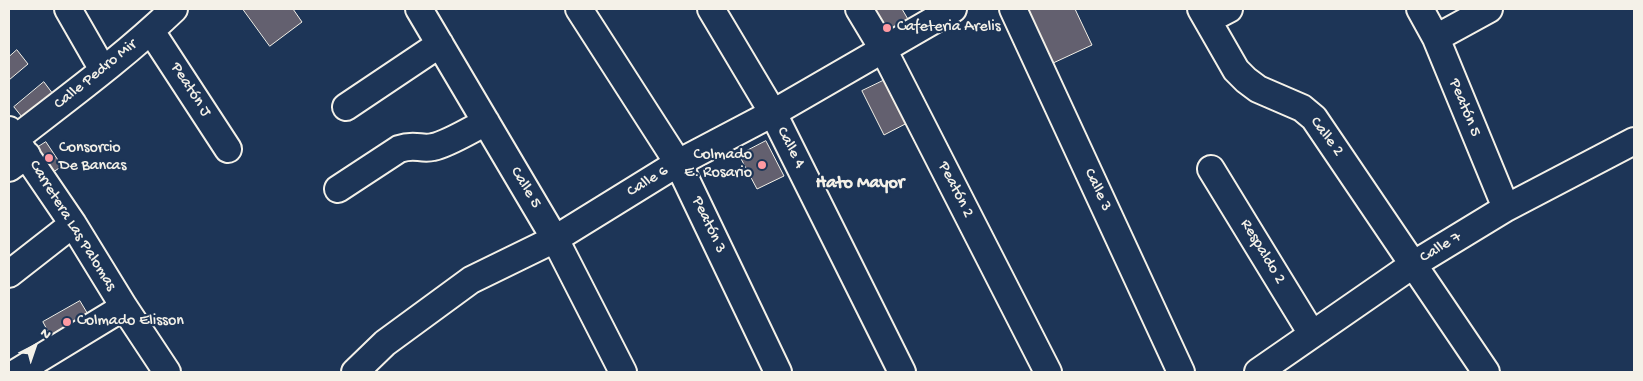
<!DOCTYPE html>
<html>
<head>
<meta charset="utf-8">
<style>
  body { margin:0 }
  #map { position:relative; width:1643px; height:381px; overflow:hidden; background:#1d3557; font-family:"Gochi Hand",sans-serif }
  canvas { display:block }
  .frame { position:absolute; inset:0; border:10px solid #f4f1e8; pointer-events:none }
  .north { position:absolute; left:10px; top:321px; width:50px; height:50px; -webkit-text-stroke:4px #1d3557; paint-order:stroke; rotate:41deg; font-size:14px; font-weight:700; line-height:20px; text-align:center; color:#f4f1e8 }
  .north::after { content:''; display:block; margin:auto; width:18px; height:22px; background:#f4f1e8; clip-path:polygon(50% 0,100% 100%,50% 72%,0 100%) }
</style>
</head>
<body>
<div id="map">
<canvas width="1643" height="381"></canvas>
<div class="frame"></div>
<div class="north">N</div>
</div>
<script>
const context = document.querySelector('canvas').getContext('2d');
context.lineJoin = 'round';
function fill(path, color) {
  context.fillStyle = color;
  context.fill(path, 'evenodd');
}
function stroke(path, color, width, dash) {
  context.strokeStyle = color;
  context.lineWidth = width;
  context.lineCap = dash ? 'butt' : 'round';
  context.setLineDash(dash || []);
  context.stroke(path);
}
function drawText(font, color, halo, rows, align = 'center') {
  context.font = font + ' "Gochi Hand",sans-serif';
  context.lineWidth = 4.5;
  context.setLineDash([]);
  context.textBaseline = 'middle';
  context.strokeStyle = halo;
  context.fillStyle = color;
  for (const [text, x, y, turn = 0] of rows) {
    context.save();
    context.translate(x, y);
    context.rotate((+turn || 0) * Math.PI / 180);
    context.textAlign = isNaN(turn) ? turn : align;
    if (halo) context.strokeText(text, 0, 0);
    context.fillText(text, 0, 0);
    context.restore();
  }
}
const building = new Path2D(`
  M243,9H293L302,22L270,46Z
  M867,9H902L909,21L883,36Z
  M1025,9H1075L1092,45L1051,64Z
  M17,50L28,64L9,80V57Z
  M889,78L911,121L884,135L862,91Z
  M44,82L56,98L26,122L14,107Z
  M766,141L784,176L757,189L739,155Z
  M46,142L62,166L52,173L35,149Z
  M80,301L92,321L54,343L43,322Z`);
const minor = new Path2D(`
  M68,9L103,70
  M419,9L555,239L623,372
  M579,9L678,163L778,372
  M711,9L773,113L902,372
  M859,9L883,49L1048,372
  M1013,9L1181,372
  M1201,9L1236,70L1246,80L1258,89L1302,108L1314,118L1486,372
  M1420,9L1436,38L1506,208
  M1208,20L1229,9
  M151,31L228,149
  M1436,38L1489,9
  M346,107L440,44
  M9,130L73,224L124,307L167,372
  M15,139C69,97 125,56 174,9
  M9,168L27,155
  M1211,169L1312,334
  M338,189L399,149C416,143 420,150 433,147C448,144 472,129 486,122
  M9,274L73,224
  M17,372L124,307
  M355,372L385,343L471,280L555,239L678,163L773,113L953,9
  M1258,372L1414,264L1506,208L1634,141`);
const markers = [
  [887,28,5,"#ff9aa2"],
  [49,158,5,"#ff9aa2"],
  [762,165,5,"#ff9aa2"],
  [67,322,5,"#ff9aa2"]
];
const poiNames = [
  ["Cafeteria Arelis",897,28],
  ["Consorcio",59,149],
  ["De Bancas",59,167],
  ["Colmado",752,156,"right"],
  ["E. Rosario",752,174,"right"],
  ["Colmado Elisson",77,322]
];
const streetNames = [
  ["Calle Pedro Mir",96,75,-39],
  ["Peatón J",190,90,57],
  ["Peatón 5",1464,108,68],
  ["Calle 2",1326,137,53],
  ["Calle 4",790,148,63],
  ["Calle 6",648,182,-32],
  ["Calle 5",525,188,59],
  ["Peatón 2",955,190,63],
  ["Calle 3",1097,190,65],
  ["Peatón 3",708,225,65],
  ["Carretera Las Palomas",72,226,58],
  ["Calle 7",1441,248,-31],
  ["Respaldo 2",1262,252,59]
];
const neighbourhoodNames = [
  ["Hato Mayor",860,184]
];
fill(building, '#63606f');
stroke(building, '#f4f1e8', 1);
stroke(minor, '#f4f1e8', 30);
stroke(minor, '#1d3557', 26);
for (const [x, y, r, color] of markers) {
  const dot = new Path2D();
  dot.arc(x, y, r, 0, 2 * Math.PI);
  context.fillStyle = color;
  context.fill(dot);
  stroke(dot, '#1d3557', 2);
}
drawText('16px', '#f4f1e8', '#1d3557', poiNames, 'left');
drawText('16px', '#f4f1e8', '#1d3557', streetNames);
drawText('bold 18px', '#f4f1e8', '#1d3557', neighbourhoodNames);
</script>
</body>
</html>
